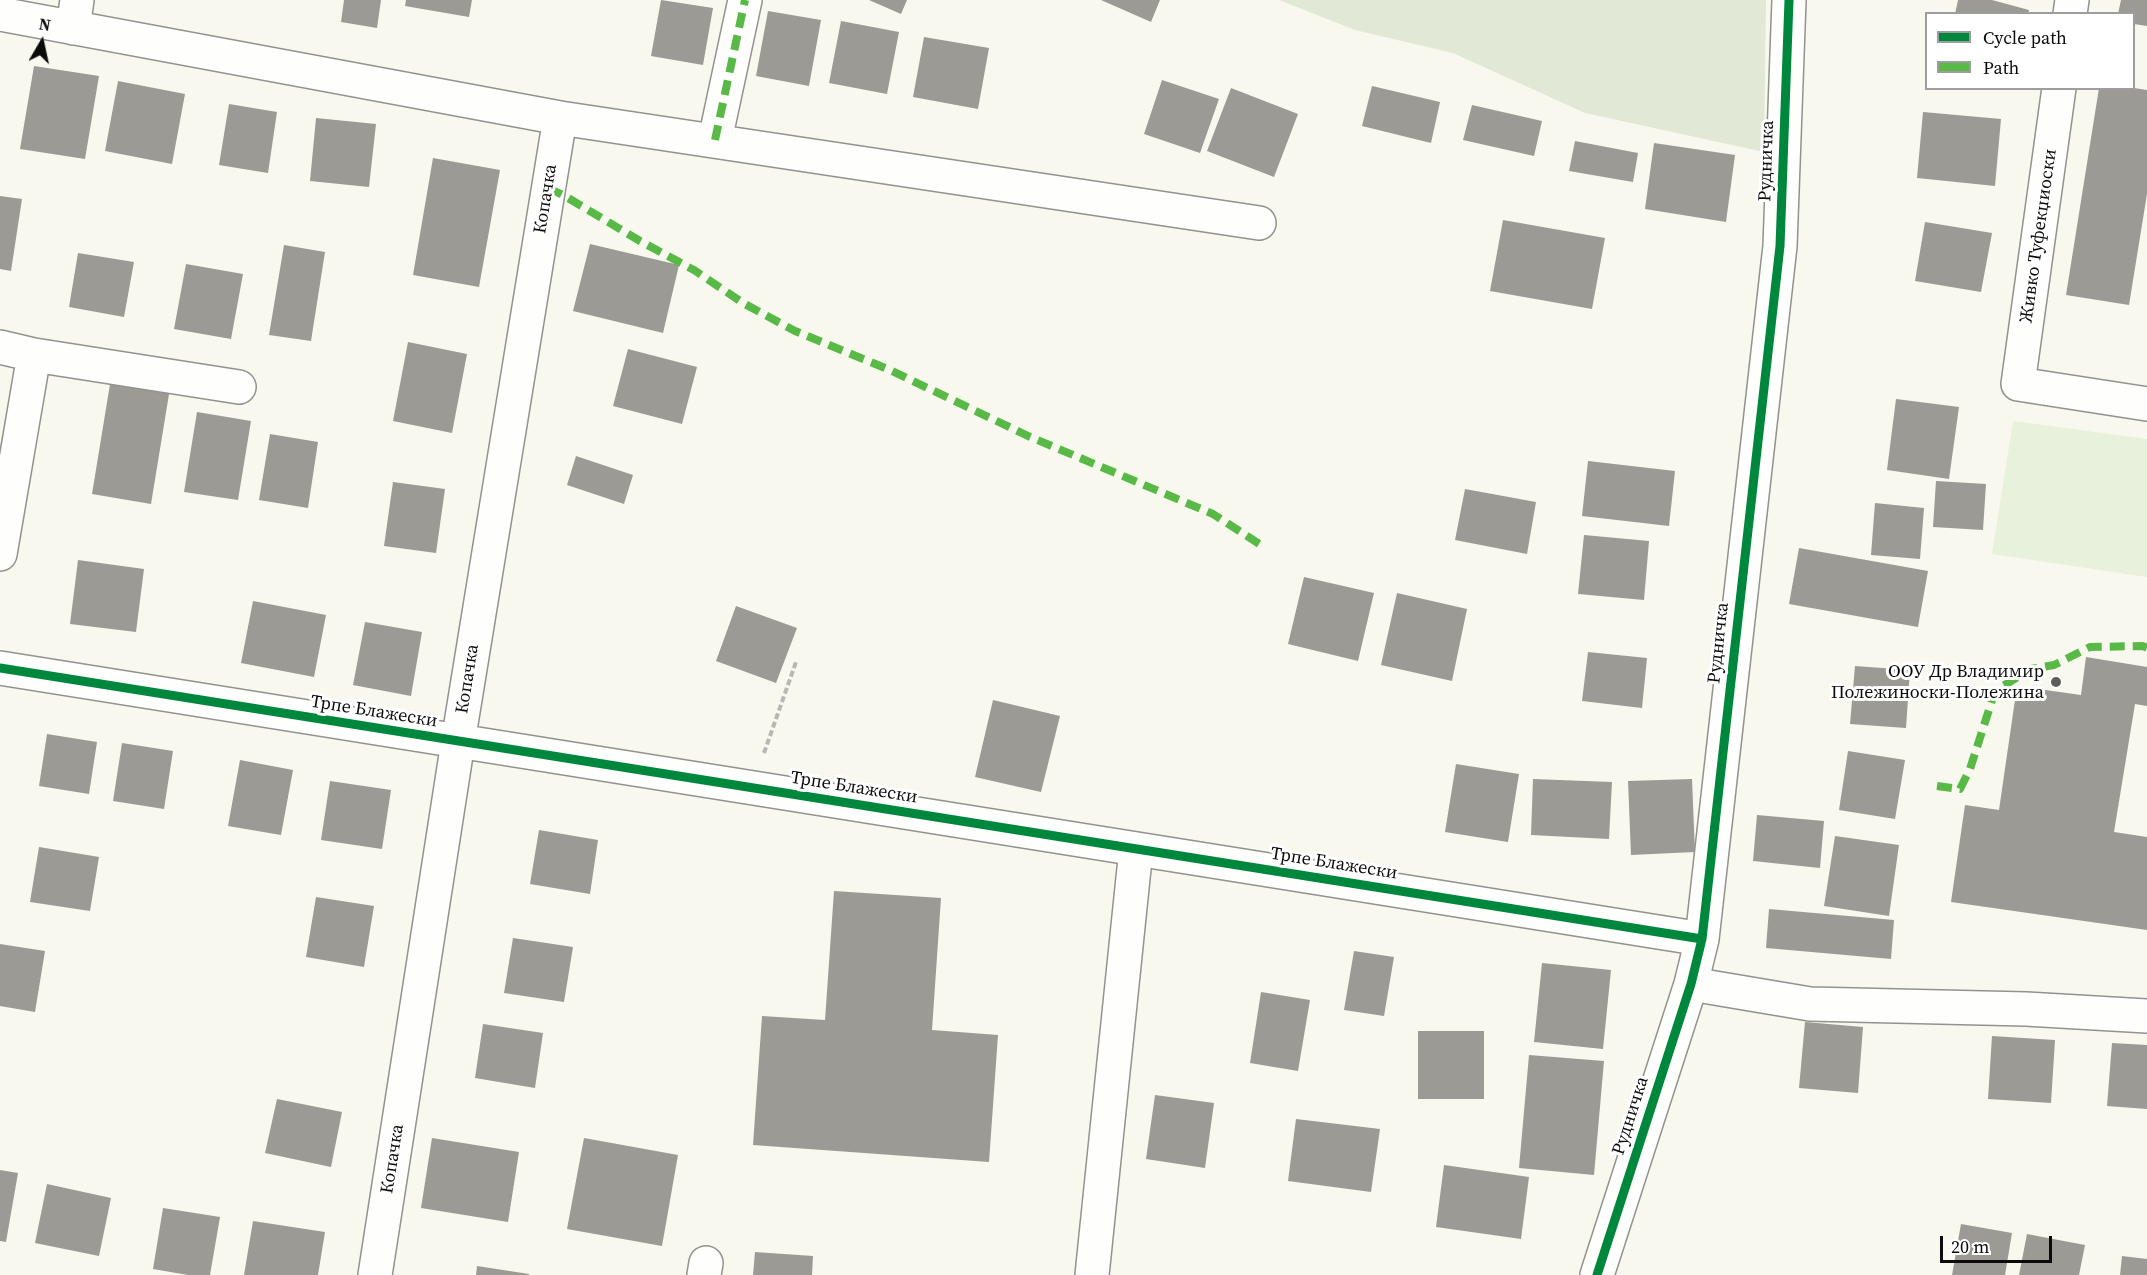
<!DOCTYPE html>
<html>
<head>
<meta charset="utf-8">
<style>
  body { margin:0 }
  #map { position:relative; width:2147px; height:1275px; overflow:hidden; background:#f8f8ef; font-family:"Source Serif 4",serif }
  canvas { display:block }
  .legend { position:absolute; left:1925px; top:12px; width:210px; height:78px; box-sizing:border-box; background:#fff; border:2px solid #9d9d9d; margin:0; padding:8px 10px; list-style:none; font-size:18px; color:#0b0b0b }
  .legend li { display:flex; align-items:center; gap:12px; height:30px }
  .legend b { width:30px; border:2px solid #9d9d9d }
  .north { position:absolute; left:12px; top:12px; width:60px; height:60px; -webkit-text-stroke:4px #fff; paint-order:stroke; rotate:9deg; font-size:16px; font-weight:700; line-height:24px; text-align:center; color:#0b0b0b }
  .north::after { content:''; display:block; margin:auto; width:21px; height:27px; background:#0b0b0b; clip-path:polygon(50% 0,100% 100%,50% 72%,0 100%) }
  .scale { position:absolute; left:1940px; top:1236px; width:112px; height:27px; box-sizing:border-box; border:3px solid #0b0b0b; border-top:0; padding-left:8px; font-size:18px; line-height:21px; white-space:nowrap; color:#0b0b0b; -webkit-text-stroke:4px #fff; paint-order:stroke }
</style>
</head>
<body>
<div id="map">
<canvas width="2147" height="1275"></canvas>
<ul class="legend">
<li><b style="height:8px;background:#00873e"></b>Cycle path</li>
<li><b style="height:8px;background:#58b947"></b>Path</li>
</ul>
<div class="north">N</div>
<div class="scale">20 m</div>
</div>
<script>
const context = document.querySelector('canvas').getContext('2d');
context.lineJoin = 'round';
function fill(path, color) {
  context.fillStyle = color;
  context.fill(path, 'evenodd');
}
function stroke(path, color, width, dash) {
  context.strokeStyle = color;
  context.lineWidth = width;
  context.lineCap = dash ? 'butt' : 'round';
  context.setLineDash(dash || []);
  context.stroke(path);
}
function drawText(font, color, halo, rows, align = 'center') {
  context.font = font + ' "Source Serif 4",serif';
  context.lineWidth = 6;
  context.setLineDash([]);
  context.textBaseline = 'middle';
  context.strokeStyle = halo;
  context.fillStyle = color;
  for (const [text, x, y, turn = 0] of rows) {
    context.save();
    context.translate(x, y);
    context.rotate((+turn || 0) * Math.PI / 180);
    context.textAlign = isNaN(turn) ? turn : align;
    if (halo) context.strokeText(text, 0, 0);
    context.fillText(text, 0, 0);
    context.restore();
  }
}
const cemetery = new Path2D(`
  M1279,0H1766L1764,152L1585,113L1453,53L1355,30Z`);
const pitch = new Path2D(`
  M2013,421L2147,439V577L1992,554Z`);
const building = new Path2D(`
  M344,0H381L377,28L341,22Z
  M406,0H472L469,17L405,6Z
  M661,0L713,8L703,65L651,56Z
  M869,0H907L901,14Z
  M1101,0H1160L1151,22Z
  M1958,0H1992L2029,10L2028,14H1955Z
  M2121,0H2147V26L2134,24V14H2118Z
  M768,11L821,20L809,86L756,76Z
  M841,21L899,32L887,94L829,83Z
  M924,37L989,48L978,109L913,97Z
  M34,66L99,76L85,159L20,149Z
  M1162,80L1219,99L1200,153L1144,134Z
  M118,81L185,94L172,164L105,151Z
  M1372,86L1440,102L1431,143L1362,126Z
  M1231,88L1298,114L1274,177L1207,151Z
  M2099,88H2134L2147,90V194L2129,305L2066,295Z
  M229,104L277,112L268,173L219,165Z
  M1472,105L1542,121L1534,156L1463,140Z
  M1923,112L2001,119L1995,186L1917,178Z
  M316,118L376,124L369,187L310,181Z
  M1575,141L1638,153L1633,182L1569,171Z
  M1654,143L1735,155L1726,222L1645,209Z
  M433,158L500,170L479,287L413,275Z
  M0,196L22,199L11,271L0,269Z
  M1503,220L1605,238L1592,309L1490,291Z
  M1925,222L1992,233L1981,292L1915,281Z
  M590,244L679,265L663,333L573,311Z
  M284,245L325,252L311,341L269,335Z
  M78,253L134,262L124,317L69,307Z
  M186,264L243,274L231,339L174,329Z
  M408,342L467,354L452,433L393,421Z
  M628,349L697,367L682,424L613,406Z
  M111,378L170,388L151,504L92,494Z
  M1896,399L1959,407L1949,479L1887,470Z
  M197,412L251,421L238,500L184,492Z
  M270,434L318,442L308,508L259,500Z
  M576,456L633,475L624,504L567,485Z
  M1588,461L1675,471L1669,526L1582,516Z
  M1936,481L1986,484L1983,530L1933,527Z
  M393,482L445,489L436,553L384,546Z
  M1465,489L1536,502L1527,554L1455,540Z
  M1875,503L1924,508L1920,559L1871,555Z
  M1584,535L1649,541L1644,600L1578,594Z
  M1799,548L1928,571L1918,627L1789,604Z
  M78,560L144,569L136,632L70,624Z
  M1304,577L1374,593L1358,661L1288,644Z
  M1397,593L1467,609L1452,681L1381,665Z
  M253,601L326,615L314,677L241,663Z
  M736,606L797,628L776,683L716,661Z
  M365,622L422,632L411,696L353,685Z
  M1588,652L1647,658L1642,708L1582,701Z
  M2086,657L2147,667V706L2135,704L2114,832L2147,837V930L1951,902L1965,805L1999,810L2017,686L2081,695Z
  M1855,666L1910,670L1906,728L1850,724Z
  M993,700L1060,716L1041,792L975,777Z
  M47,734L97,742L89,794L39,786Z
  M122,743L173,751L164,809L113,801Z
  M1848,751L1905,760L1895,819L1839,810Z
  M240,760L293,770L281,835L228,826Z
  M1456,764L1519,774L1508,842L1445,832Z
  M1533,779L1612,782L1609,839L1531,835Z
  M1692,779L1695,852L1631,855L1628,781Z
  M330,781L391,790L382,849L321,840Z
  M1757,815L1824,821L1820,868L1753,861Z
  M539,830L598,840L590,894L530,884Z
  M1835,836L1899,845L1889,916L1824,906Z
  M39,847L99,857L90,911L30,902Z
  M834,891L941,898L932,1030L998,1035L989,1162L753,1145L762,1016L825,1020Z
  M316,897L374,906L364,967L306,957Z
  M1769,909L1894,920L1891,959L1766,948Z
  M513,938L573,947L564,1002L504,993Z
  M0,944L45,951L35,1012L0,1006Z
  M1354,951L1394,957L1384,1016L1344,1010Z
  M1542,963L1611,970L1603,1049L1534,1042Z
  M1261,992L1310,1000L1298,1071L1250,1063Z
  M1805,1022L1863,1027L1858,1093L1799,1088Z
  M483,1024L543,1033L535,1088L475,1078Z
  M1418,1031H1484V1099H1418Z
  M1992,1036L2055,1040L2051,1103L1988,1099Z
  M2112,1043L2147,1045V1109L2107,1106Z
  M1529,1055L1604,1061L1594,1175L1519,1168Z
  M1155,1095L1214,1103L1205,1168L1146,1159Z
  M277,1099L342,1112L331,1167L265,1153Z
  M1296,1119L1380,1129L1371,1192L1288,1181Z
  M432,1138L519,1152L508,1222L421,1208Z
  M584,1138L678,1155L662,1246L567,1229Z
  M1444,1165L1529,1177L1521,1239L1436,1227Z
  M0,1170L18,1173L6,1242L0,1241Z
  M47,1184L111,1198L99,1256L35,1243Z
  M163,1208L220,1217L210,1275H188L153,1269Z
  M253,1221L325,1232L318,1275H244Z
  M1961,1224L2012,1233L2005,1275H1952Z
  M2027,1234L2085,1245L2079,1275H2019Z
  M755,1252L813,1256L812,1275H753Z
  M2122,1256L2147,1259V1275H2120Z
  M477,1266L529,1274V1275H476Z`);
const path = new Path2D(`
  M764,753L796,662`);
const street = new Path2D(`
  M0,14L560,118L1259,223
  M2070,14L2072,0
  M73,28L77,0
  M2059,88L2018,384L2147,404
  M715,140L745,0
  M0,347L34,355L239,387
  M0,554L34,355
  M0,668L1702,939
  M1691,984L1810,1004L2026,1009L2147,1016
  M375,1275L458,742L560,118
  M704,1275L706,1263
  M1092,1275L1136,849
  M1597,1275L1691,984L1702,939L1780,246L1789,0`);
const quiet = new Path2D(`
  M715,140L745,0
  M548,188L563,195L640,241L694,270L743,303L795,331L890,370L1028,436L1213,514L1261,545
  M1937,786L1960,789L1970,769L1995,691L2031,669L2054,665L2090,647L2143,646L2147,648`);
const cycleway = new Path2D(`
  M0,668L1702,939
  M1597,1275L1691,984L1702,939L1780,246L1789,0`);
const markers = [
  [2056,682,6,"#5e5e5b"]
];
const streetNames = [
  ["Рудничка",1767,161,-88],
  ["Копачка",546,199,-81],
  ["Живко Туфекџиоски",2039,236,-82],
  ["Рудничка",1719,643,-84],
  ["Копачка",468,679,-81],
  ["Трпе Блажески",374,712,9],
  ["Трпе Блажески",854,788,9],
  ["Трпе Блажески",1334,864,9],
  ["Рудничка",1631,1116,-72],
  ["Копачка",393,1159,-81]
];
const poiNames = [
  ["ООУ Др Владимир",2044,672],
  ["Полежиноски-Полежина",2044,693]
];
fill(cemetery, '#e1e8d5');
fill(pitch, '#e8f1db');
fill(building, '#9b9a95');
stroke(street, '#92928e', 36);
stroke(path, '#b7b7b5', 4, [6, 3]);
stroke(street, '#fefefd', 33);
stroke(quiet, '#58b947', 8, [15, 8]);
stroke(cycleway, '#00873e', 9);
for (const [x, y, r, color] of markers) {
  const dot = new Path2D();
  dot.arc(x, y, r, 0, 2 * Math.PI);
  context.fillStyle = color;
  context.fill(dot);
  stroke(dot, '#fff', 2);
}
drawText('18px', '#0b0b0b', '#fff', streetNames);
drawText('18px', '#0b0b0b', '#fff', poiNames, 'right');
</script>
</body>
</html>
